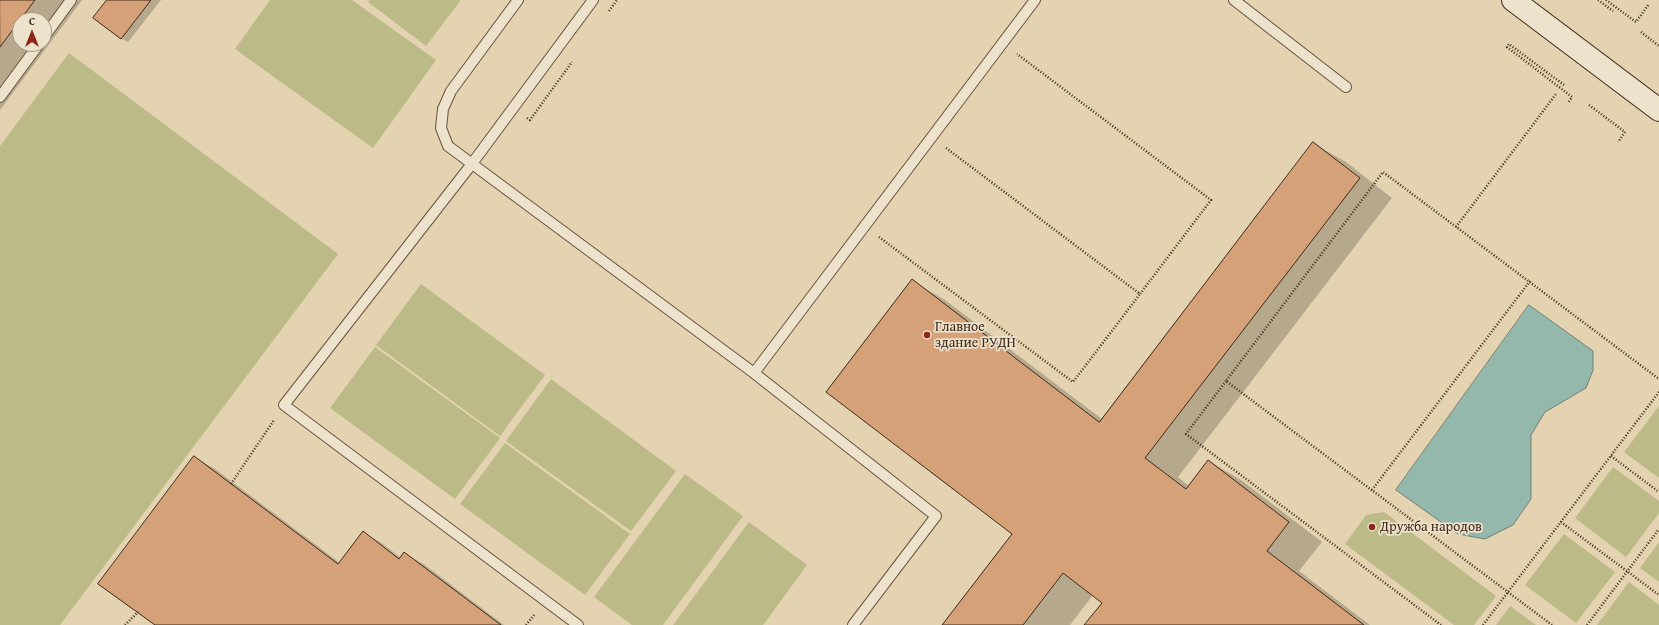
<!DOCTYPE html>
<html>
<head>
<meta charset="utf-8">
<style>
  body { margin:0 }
  #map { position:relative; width:1659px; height:625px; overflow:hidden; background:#e3d3b1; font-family:"Gentium Book Plus",serif }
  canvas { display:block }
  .north { position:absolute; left:12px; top:12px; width:40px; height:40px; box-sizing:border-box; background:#ede2cc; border:1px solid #a89884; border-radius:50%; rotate:0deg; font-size:11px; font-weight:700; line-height:16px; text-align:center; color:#412819 }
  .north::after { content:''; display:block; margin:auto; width:14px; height:18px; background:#8f2418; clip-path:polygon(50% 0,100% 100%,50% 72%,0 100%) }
</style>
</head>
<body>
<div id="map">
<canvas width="1659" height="625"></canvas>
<div class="north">С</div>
</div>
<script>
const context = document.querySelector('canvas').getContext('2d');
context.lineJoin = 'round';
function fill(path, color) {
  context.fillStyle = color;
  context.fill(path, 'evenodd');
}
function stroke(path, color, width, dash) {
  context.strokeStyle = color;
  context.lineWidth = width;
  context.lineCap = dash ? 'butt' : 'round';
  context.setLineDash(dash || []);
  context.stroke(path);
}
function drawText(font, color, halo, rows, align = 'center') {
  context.font = font + ' "Gentium Book Plus",serif';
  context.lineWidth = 3.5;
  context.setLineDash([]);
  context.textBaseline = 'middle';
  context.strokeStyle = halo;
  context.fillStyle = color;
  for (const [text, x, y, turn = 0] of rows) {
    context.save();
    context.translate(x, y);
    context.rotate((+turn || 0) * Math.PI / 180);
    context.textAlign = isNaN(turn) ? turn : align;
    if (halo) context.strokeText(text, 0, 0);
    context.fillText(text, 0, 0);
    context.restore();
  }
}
const green = new Path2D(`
  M270,0H352L436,60L373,148L235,49Z
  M370,0H461L426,46L368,2Z
  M69,53L338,254L60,625H0V146Z
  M421,284L545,375L500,436L376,345Z
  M375,347L500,438L455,499L330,408Z
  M551,379L676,471L631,531L506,441Z
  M1659,406V478L1624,452Z
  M505,443L630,534L585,595L460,504Z
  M1613,467L1659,501V513L1626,557L1575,518Z
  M685,474L743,516L663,625H632L594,597Z
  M1384,512L1496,596L1474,625H1454L1345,544L1366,515Z
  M749,522L807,565L763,625H673Z
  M1564,534L1615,572L1576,623L1525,585Z
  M1659,542V582L1640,568Z
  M1629,582L1659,605V625H1597Z
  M1510,606L1536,625H1496Z`);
const water = new Path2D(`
  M1529,305L1593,351V370L1586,388L1545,412L1531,435V499L1513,525L1485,539L1458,534L1396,490Z`);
const shadow = new Path2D(`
  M0,0H82L0,110ZM20,20H44V44H20Z
  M108,0H161L128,42L121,38Z
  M1314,144L1346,162L1392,198L1178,477L1189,486L1209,461L1241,480L1322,542L1299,571L1370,625H1086L1103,602L1093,595L1070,625H943L1013,534L912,281L945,300L1102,419Z
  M194,457L215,469L340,563L363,532L383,544L401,558L404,553L425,565L504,625H157Z`);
const building = new Path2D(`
  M0,0H35L0,47Z
  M107,0H151L121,39L93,18Z
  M1313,142L1360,178L1145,458L1186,489L1208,460L1289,522L1267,551L1364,625H1084L1102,603L1063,573L1023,625H942L1012,534L826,392L912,279L1099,422Z
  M194,456L338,564L363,531L399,559L404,552L501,625H155L98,584Z`);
const path = new Path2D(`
  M1598,0L1613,11
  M1606,0L1636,22L1649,4
  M609,11L617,0
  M1641,32L1659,46
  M1564,85L1509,44L1507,47L1572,97L1568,103
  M1589,105L1625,132L1618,142
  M527,118L530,120L572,62
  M946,148L1140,294L1211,200L1017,54
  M1456,227L1556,94
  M879,237L1073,382L1140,294
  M1226,381L1186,434L1441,625
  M1611,456L1659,492
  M231,484L274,420
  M1372,490L1530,281
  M1561,522L1659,595
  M125,625L138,612
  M526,625L535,614
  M1483,625L1659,392
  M1552,625L1226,381L1383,172L1659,379
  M1587,625L1659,529`);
const lane = new Path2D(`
  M518,0L451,91L443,109L441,128L448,146L754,373
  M1234,0L1346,87
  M44,37L71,0
  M0,97L39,44
  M578,625L284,405L471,165L593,0
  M853,625L936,516L754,373L1035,0`);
const secondary = new Path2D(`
  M1513,0L1659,110`);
const markers = [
  [927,335,4,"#8f2418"],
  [1372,527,4,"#8f2418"]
];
const poiNames = [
  ["Главное",935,327],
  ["здание РУДН",935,343],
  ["Дружба народов",1380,527]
];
fill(green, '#bcba86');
fill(water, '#95b8ad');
stroke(water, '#737e72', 1);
fill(shadow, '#0003');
fill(building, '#d5a179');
stroke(building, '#412819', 1);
stroke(lane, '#6a533f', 12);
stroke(secondary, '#412819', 24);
stroke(path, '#412819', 2.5, [1, 2]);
stroke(lane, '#ede2cc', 10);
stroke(secondary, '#ede2cc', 22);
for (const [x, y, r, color] of markers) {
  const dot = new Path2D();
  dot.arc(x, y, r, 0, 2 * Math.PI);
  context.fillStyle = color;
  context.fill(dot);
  stroke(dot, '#ede2cc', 1.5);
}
drawText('14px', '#412819', '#ede2cc', poiNames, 'left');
</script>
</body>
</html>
